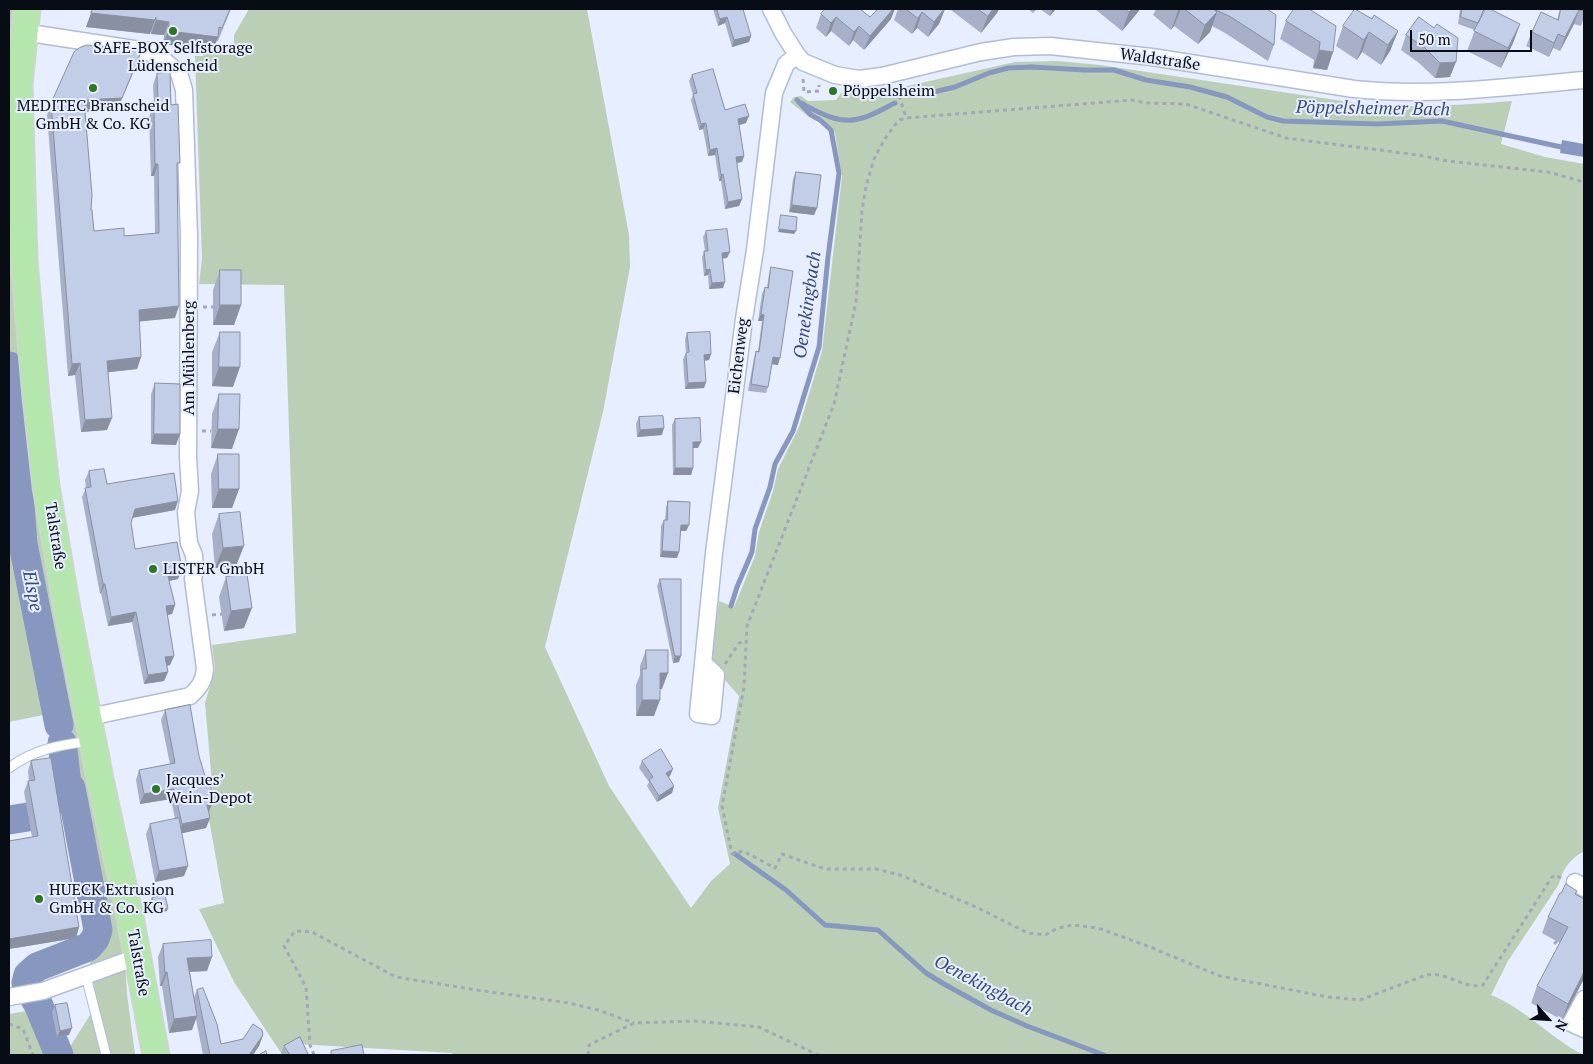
<!DOCTYPE html>
<html>
<head>
<meta charset="utf-8">
<style>
  body { margin:0 }
  #map { position:relative; width:1593px; height:1064px; overflow:hidden; background:#e7eeff; font-family:"PT Serif",serif }
  canvas { display:block }
  .frame { position:absolute; inset:0; border:10px solid #080c14; pointer-events:none }
  .north { position:absolute; left:1523px; top:994px; width:50px; height:50px; -webkit-text-stroke:4px #e7eeff; paint-order:stroke; rotate:116deg; font-size:14px; font-weight:700; line-height:20px; text-align:center; color:#080c14 }
  .north::after { content:''; display:block; margin:auto; width:18px; height:22px; background:#080c14; clip-path:polygon(50% 0,100% 100%,50% 72%,0 100%) }
  .scale { position:absolute; left:1410px; top:30px; width:122px; height:22px; box-sizing:border-box; border:2px solid #080c14; border-top:0; padding-left:6px; font-size:15px; line-height:18px; white-space:nowrap; color:#080c14; -webkit-text-stroke:4px #e7eeff; paint-order:stroke }
</style>
</head>
<body>
<div id="map">
<canvas width="1593" height="1064"></canvas>
<div class="frame"></div>
<div class="north">N</div>
<div class="scale">50 m</div>
</div>
<script>
const context = document.querySelector('canvas').getContext('2d');
context.lineJoin = 'round';
function fill(path, color) {
  context.fillStyle = color;
  context.fill(path, 'evenodd');
}
function stroke(path, color, width, dash) {
  context.strokeStyle = color;
  context.lineWidth = width;
  context.lineCap = dash ? 'butt' : 'round';
  context.setLineDash(dash || []);
  context.stroke(path);
}
function drawText(font, color, halo, rows, align = 'center') {
  context.font = font + ' "PT Serif",serif';
  context.lineWidth = 4;
  context.setLineDash([]);
  context.textBaseline = 'middle';
  context.strokeStyle = halo;
  context.fillStyle = color;
  for (const [text, x, y, turn = 0] of rows) {
    context.save();
    context.translate(x, y);
    context.rotate((+turn || 0) * Math.PI / 180);
    context.textAlign = isNaN(turn) ? turn : align;
    if (halo) context.strokeText(text, 0, 0);
    context.fillText(text, 0, 0);
    context.restore();
  }
}
const green = new Path2D(`
  M9,9H15L12,18L9,60Z
  M249,9H587L629,235L630,267L603,412L545,647L609,786L691,908L711,881L730,864L718,808L739,696L711,664L719,601L734,607L755,556L759,532L773,491L778,469L799,427L822,351L842,176L835,133L812,114L809,117L790,102L794,97L801,96L808,101L836,100L841,93H869L885,91L1015,62L1058,61L1100,65L1363,104C1413,108 1462,105 1512,101L1501,144L1545,157L1584,164V851C1570,860 1564,866 1559,884L1508,961L1491,995C1526,1009 1551,1039 1584,1055H454L452,1053L298,1044L281,1053L234,982L199,909L224,903L208,814L213,795L205,703L215,669L212,645L296,633L284,285L199,284L202,259L195,56H203L204,50H213V47H234V35Z
  M9,151L124,946L127,994L135,1054L132,1055H9V1014L33,1010L51,1051L71,1045L97,1004L48,714L9,722Z`);
const water = new Path2D(`
  M1562,140L1584,144V157L1560,153Z`);
const stream = new Path2D(`
  M925,94L955,87L989,73L1008,68L1032,67L1085,70H1114L1146,80L1190,87L1227,97L1267,117L1283,121L1377,124L1442,121L1561,147
  M801,103C818,112 838,124 858,119C871,117 884,108 895,103
  M731,606L737,587L752,552L755,529L770,487L775,464L793,431L819,347L828,257L839,173L831,130L820,120L811,115L797,100
  M735,854L786,890L825,925L878,930L926,973L944,984L991,1010L1027,1026L1104,1055`);
const river = new Path2D(`
  M9,366L23,544L59,725
  M58,799L67,784L62,743
  M9,820L28,817
  M59,1055L39,1006L26,983L28,975L37,967L88,947L95,939L98,930L71,788L67,784`);
const path = new Path2D(`
  M803,79L804,92L819,91V85
  M897,88L906,118
  M203,307H213
  M202,431H211
  M212,615L222,614
  M725,664L739,643L746,642
  M1561,878L1556,875L1552,877L1483,985C1465,990 1447,971 1426,975L1360,1000L1328,997L1220,976L1145,945L1098,928L1073,925L1058,928L1045,935L1028,933L976,907L900,875L876,869H825L782,854L775,868L743,851L732,854L722,806L744,687L747,626L834,404L856,302L862,211L866,186L874,159L884,140L895,125L900,120L906,118L1132,100L1146,103L1186,104L1286,138L1418,155L1448,161L1548,172L1584,182
  M1557,941L1555,943L1562,947
  M9,1024L23,1029L33,1055
  M314,1055L310,1045L306,987L284,946L295,931L312,932L396,977L477,990L569,1003L598,1010L634,1023
  M588,1055L589,1045L634,1023L695,1021L759,1027L818,1055`);
const service = new Path2D(`
  M9,768C34,749 60,745 90,741
  M86,976L106,1055`);
const minor = new Path2D(`
  M771,9L783,33L797,55L803,62L835,75L859,79L882,76L981,52L1014,47L1050,46L1152,57L1354,89C1432,97 1507,87 1584,80
  M23,32L147,51L166,62L179,73L184,90L189,236L188,457L190,491L186,512L189,543L194,555L195,568L193,579L205,669C204,681 199,688 190,696L89,717
  M703,663L716,675L712,716L698,714L714,553L744,319L755,250L774,93L786,64L797,55
  M1575,882L1584,888
  M9,997L43,991L137,957
  M1584,999L1571,1023L1584,1029`);
const primary = new Path2D(`
  M27,9L19,84L24,260L36,397L46,486L67,609L100,779L129,912L156,1055`);
const wall = new Path2D(`
  M93,9H231L218,41H216L213,51L163,44L164,35L151,34V30L150,34L86,27Z
  M713,9H740L751,36L749,42L732,47L725,23L718,26Z
  M898,9H945L939,24L928,37L917,28L912,34L894,20Z
  M951,9H999L997,13L981,33L951,10Z
  M1028,9H1037L1033,13Z
  M1040,9H1056L1050,16Z
  M1095,9H1140L1138,12L1122,31Z
  M1156,9H1267L1274,45L1268,61L1225,33L1212,26L1210,32L1198,44L1174,26L1171,30L1153,15Z
  M1294,9L1333,52L1327,70L1313,68L1314,60L1280,39L1286,21Z
  M1460,9H1484L1480,19L1520,24L1513,43L1501,68L1467,51L1475,30L1458,24Z
  M1560,9H1584V17L1581,26L1574,24L1560,51L1553,48L1549,57L1526,46L1532,32L1557,20Z
  M821,14L870,17L891,19L864,50L853,40L849,46L831,31L826,37L816,28Z
  M1419,17L1450,77L1435,78L1419,63L1401,50L1406,35Z
  M1372,19L1398,31L1390,51L1381,65L1362,52L1357,60L1336,46L1343,26Z
  M138,62L117,110L85,112L91,210L94,231L124,236L155,233L154,176H151L149,117L154,106L153,85L157,73L171,105L177,170L175,318L139,321L141,357L137,369L108,372L107,430L81,432L75,375L68,376L47,115L51,103Z
  M692,75L725,110L746,123L739,125L744,156L742,162L737,163L742,199L739,206L725,209L721,181H719L715,155L708,156L703,129L699,130L691,100L693,95L689,81Z
  M796,172L817,208L814,215L789,212L793,179Z
  M706,231L727,258H723V288L709,289L708,275L704,276L702,257L704,251H705L703,237Z
  M771,267L778,365L772,364L768,387L766,393L748,391L754,358L756,351H758L762,321H758L762,294L765,287H767L769,274Z
  M220,270L241,305L234,325H213V290Z
  M220,332L233,387L212,386V352Z
  M687,333L711,354L709,360L704,361L706,382L704,388L685,389L683,359L686,353L685,339Z
  M155,383L176,445L151,444V394Z
  M219,394L232,449L211,448L212,414Z
  M639,417L662,435L637,437L636,424Z
  M675,419L698,448H693V468L691,475H673L672,425Z
  M218,454L239,489L232,508H212L211,474Z
  M89,471L107,484L175,510L132,518L131,523L135,549L178,579L169,581L175,605L172,614L167,615L174,656L170,665L167,666L168,672L164,681L144,684L132,622L108,626L101,593L100,594L82,497L86,488L85,480Z
  M668,501L689,525L686,531H680L679,552L677,558L660,557L661,526L664,520H665L666,507Z
  M219,514L236,566L215,568L212,534Z
  M226,577L244,628L224,631L219,597Z
  M660,579L679,662L673,663L657,586Z
  M646,650L662,689H660L654,716H636V685L640,675V666Z
  M165,710L208,812L210,818L206,828L182,833L184,876L155,882L146,834L150,824L175,819L171,799L140,804L136,780L139,770L170,764L161,720Z
  M31,761L79,927L76,938L9,949V841L32,837L24,792L28,781H29L28,771Z
  M642,761L670,776L668,777L674,786L672,793L657,802L647,786L649,782L639,768Z
  M1576,895L1584,899V979L1562,1020L1531,1003L1537,986L1560,943L1542,933L1548,917Z
  M152,898L167,911L153,914L150,901Z
  M163,944L207,971L190,972L194,997L197,990L221,1044L263,1035L259,1046L253,1055H203L196,1019L192,1030L169,1033L162,986H160L158,957Z
  M55,1005L69,1035L57,1037L52,1012Z
  M284,1046L308,1054V1055H283L281,1053Z`);
const shadedWall = new Path2D(`
  M893,9H895L891,19L864,50L870,36Z
  M945,9L939,24L928,37L934,22Z
  M993,9H999L997,13L981,33L988,16Z
  M1053,9H1056L1050,16L1052,10Z
  M1132,9H1140L1138,12L1122,31L1129,12Z
  M1179,9H1181L1174,26L1171,30L1178,11Z
  M1579,10L1574,24L1560,51L1565,37Z
  M922,12L917,28L912,34L918,18Z
  M1217,12L1210,32L1198,44L1205,25Z
  M91,13L156,17L150,34L86,27Z
  M727,17L725,23L718,26L720,19Z
  M836,17L831,31L826,37L831,23Z
  M156,20L169,22L164,35L151,34Z
  M1520,24L1513,43L1501,68L1508,48Z
  M859,26L853,40L849,46L854,32Z
  M168,31L218,37L213,51L163,44Z
  M1398,31L1390,51L1381,65L1388,45Z
  M1369,32L1362,52L1357,60L1364,40Z
  M1558,34L1553,48L1549,57L1554,43Z
  M751,36L749,42L732,47L734,40Z
  M142,50L117,110L80,112L84,100Z
  M1319,50L1333,52L1327,70L1313,68Z
  M1456,62L1450,77L1435,78L1440,63Z
  M749,116L746,123L736,126L738,119Z
  M706,123L703,129L699,130L701,124Z
  M717,148L715,155L708,156L710,150Z
  M744,156L742,162L734,163L736,157Z
  M155,164H158L154,176H151Z
  M723,174L721,181H719L721,175Z
  M742,199L739,206L725,209L728,202Z
  M792,205L817,208L814,215L789,212Z
  M779,229L796,231L794,234L778,232Z
  M730,252L727,258L720,259L722,253Z
  M710,269L708,275L704,276L706,270Z
  M725,282L723,288L709,289L712,283Z
  M220,305H241L234,325H213Z
  M179,306L175,318L135,322L139,310Z
  M761,314L764,315L762,321H758Z
  M711,354L709,360L701,361L704,355Z
  M141,357L137,369L102,373L107,361Z
  M773,357L780,358L778,365L770,364Z
  M80,363L75,375L68,376L72,364Z
  M219,367H240L233,387L212,386Z
  M706,382L704,388L685,389L688,383Z
  M112,418L107,430L81,432L85,420Z
  M664,428L662,435L637,437L640,430Z
  M218,429H239L232,449L211,448Z
  M154,434H180L176,445L151,444Z
  M693,442H701L698,448H691Z
  M675,468H693L691,475H673Z
  M219,489H239L232,508H212Z
  M178,501L175,510L131,518L135,509Z
  M681,525H689L686,531H679Z
  M244,546L236,566L215,568L223,548Z
  M662,551L679,552L677,558L660,557Z
  M182,570L178,579L164,582L167,572Z
  M103,584H105L101,593L100,594Z
  M175,605L172,614L162,616L166,606Z
  M252,608L244,628L224,631L231,611Z
  M136,612L132,622L108,626L111,617Z
  M174,656L170,665L162,667L165,657Z
  M675,656H681L679,662L673,663Z
  M168,672L164,681L144,684L148,675Z
  M660,673H668L662,689H654Z
  M642,700H660L654,716H636Z
  M673,769L670,776L663,780L666,773Z
  M674,786L672,793L657,802L659,796Z
  M174,789L171,799L140,804L144,794Z
  M212,804L208,814L207,805Z
  M210,818L206,828L179,834L182,824Z
  M188,866L184,876L155,882L159,871Z
  M168,908L167,911L153,914L155,911Z
  M79,927L76,938L9,949V939Z
  M212,957L207,971L182,972L187,958Z
  M167,972L162,986H160L165,973Z
  M1584,972V979L1562,1020L1568,1004Z
  M197,1016L192,1030L169,1033L174,1019Z
  M72,1028L69,1035L57,1037L60,1031Z
  M263,1035L259,1046L253,1055H249Z`);
const building = new Path2D(`
  M93,9H230L222,28L219,27L218,37L168,31L169,22L156,20V17L155,20L91,13Z
  M717,9H740V10L743,9L751,36L734,40L727,17L720,19Z
  M825,9H860L870,17L878,9H893L870,36L859,26L854,32L836,17L831,23L821,14Z
  M906,9H944L934,22L922,12L918,18Z
  M978,9H993L988,16Z
  M1126,9H1132L1129,12Z
  M1185,9H1213L1217,12L1205,25Z
  M1214,9H1267L1276,15L1274,45L1231,17Z
  M1294,9H1309L1336,26L1333,52L1319,50L1320,42L1286,21Z
  M1355,9L1372,19L1374,15L1398,31L1388,45L1369,32L1364,40L1343,26Z
  M1462,9H1484L1478,23L1461,17Z
  M1486,9H1490L1520,24L1508,48L1474,31Z
  M1561,9H1584V11L1579,10L1565,37L1558,34L1554,43L1532,32L1541,12L1558,20Z
  M1419,17L1434,28L1437,24L1458,38L1456,62L1440,63L1424,47L1406,35Z
  M87,45L142,50L122,98L84,100L92,195L91,210H92L94,231L124,228V236L159,233L158,164H155L154,105H158L157,73L170,72L171,105L178,104L180,163H177L179,306L139,310L141,357L107,361L112,418L85,420L80,363L72,364L51,103L74,52L79,48Z
  M713,69L725,110L745,104L749,116L738,119L744,156L736,157L742,199L728,202L723,174L721,175L717,148L710,150L706,123L701,124L693,94L697,93L692,75Z
  M796,172L821,175L817,208L792,205Z
  M781,215L797,217L796,231L779,229Z
  M727,229L730,252L722,253L725,282L712,283L710,269L706,270L704,251H708L706,231Z
  M771,267L793,271L780,358L773,357L768,387L751,384L756,351L759,352L764,315L761,314L765,287L768,288Z
  M220,270H241V305H220Z
  M220,332H240V367H219Z
  M710,332L711,354L704,355L706,382L688,383L686,353L689,352L687,333Z
  M155,383L180,384V434H154Z
  M219,394H240L239,429H218Z
  M663,416L664,428L640,430L639,417Z
  M700,418L701,442H693V468H675V419Z
  M218,454H239V489H219Z
  M104,469L107,484L174,473L178,501L135,509L131,523L135,549L177,542L182,570L167,572L175,605L166,606L174,656L165,657L168,672L148,675L136,612L111,617L105,584H103L85,488L91,487L89,471Z
  M668,501L690,502L689,525H681L679,552L662,551L664,520H667Z
  M240,512L244,546L223,548L219,514Z
  M247,574L252,608L231,611L226,577Z
  M660,579H681V656H675Z
  M646,650H668V673H660V700H642V669H646Z
  M190,705L199,756L208,786L211,785L212,804L207,805L210,818L182,824L174,789L144,794L139,770L175,763L165,710Z
  M661,749L673,769L666,773L674,786L659,796L649,780L653,777L642,761Z
  M51,758L79,927L9,939V841L38,836L28,781L35,780L31,761Z
  M179,818L188,866L159,871L150,824Z
  M1566,884L1577,891L1575,894L1584,899V972L1568,1004L1537,986L1568,927L1548,917L1560,893H1561Z
  M165,895L168,908L155,911L152,898Z
  M211,940L212,957L187,958L197,1016L174,1019L167,972L165,973L163,944Z
  M203,988L217,1024L221,1044L243,1039L253,1024L262,1030L263,1035L249,1055H210L197,990Z
  M67,1003L72,1028L60,1031L55,1005Z
  M300,1037L308,1054L306,1055H290L284,1046Z
  M362,1045L364,1055H331V1051Z
  M266,1051L267,1055H259Z`);
const markers = [
  [173,31,5,"#2b771e"],
  [93,88,5,"#2b771e"],
  [833,91,5,"#2b771e"],
  [153,569,5,"#2b771e"],
  [156,789,5,"#2b771e"],
  [39,899,5,"#2b771e"]
];
const poiNames = [
  ["SAFE-BOX Selfstorage",173,48,"center"],
  ["Lüdenscheid",173,66,"center"],
  ["Pöppelsheim",843,91],
  ["MEDITEC Branscheid",93,106,"center"],
  ["GmbH & Co. KG",93,124,"center"],
  ["LISTER GmbH",163,569],
  ["Jacques’",166,780],
  ["Wein-Depot",166,798],
  ["HUECK Extrusion",49,890],
  ["GmbH & Co. KG",49,908]
];
const streetNames = [
  ["Waldstraße",1160,60,8],
  ["Eichenweg",739,356,-83],
  ["Am Mühlenberg",189,358,-90],
  ["Talstraße",55,536,81],
  ["Talstraße",138,963,80]
];
const waterNames = [
  ["Pöppelsheimer Bach",1373,109,1],
  ["Oenekingbach",808,305,-82],
  ["Elspe",32,591,79],
  ["Oenekingbach",983,986,28]
];
fill(green, '#bbcfb7');
fill(water, '#8797bf');
stroke(stream, '#8797bf', 5);
stroke(river, '#8797bf', 29);
stroke(service, '#b1bcd7', 11);
stroke(minor, '#b1bcd7', 19);
stroke(primary, '#d3d3d5', 29);
stroke(path, '#a2a8b6', 3, [4, 4]);
stroke(service, '#fff', 9);
stroke(minor, '#fff', 16);
stroke(primary, '#b5e6ad', 26);
fill(wall, '#a7b0c8');
fill(shadedWall, '#8890a2');
fill(building, '#c2cde8');
stroke(building, '#8890a2', 1);
for (const [x, y, r, color] of markers) {
  const dot = new Path2D();
  dot.arc(x, y, r, 0, 2 * Math.PI);
  context.fillStyle = color;
  context.fill(dot);
  stroke(dot, '#e7eeff', 2);
}
drawText('16px', '#080c14', '#e7eeff', poiNames, 'left');
drawText('16px', '#080c14', '#e7eeff', streetNames);
drawText('italic 18px', '#37497e', '#e7eeff', waterNames);
</script>
</body>
</html>
